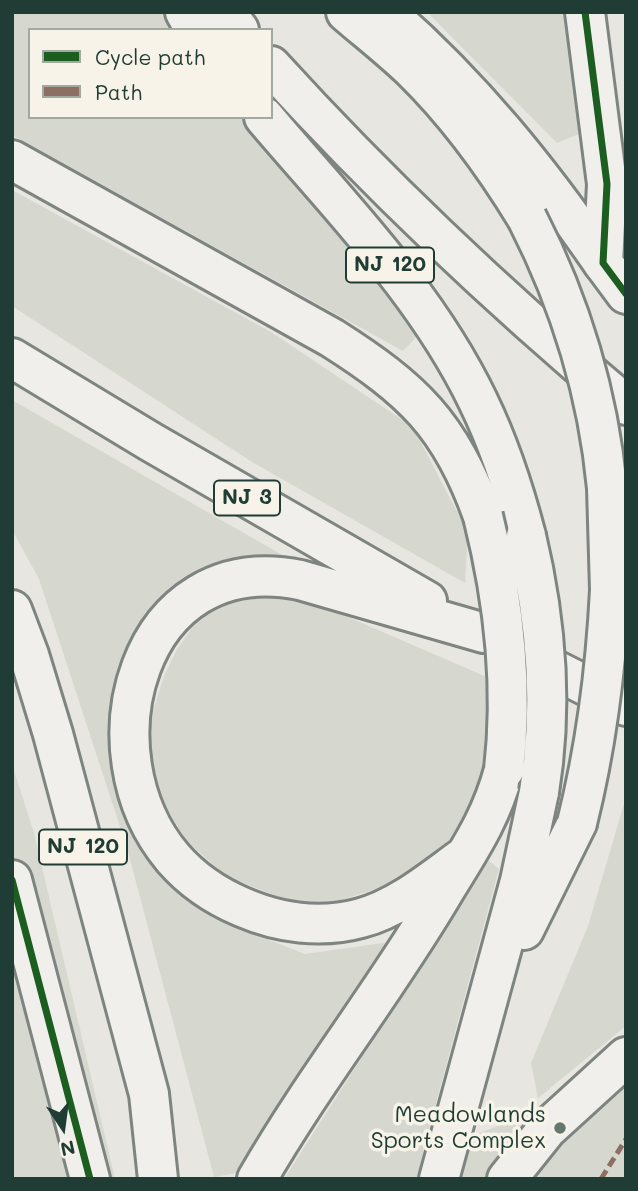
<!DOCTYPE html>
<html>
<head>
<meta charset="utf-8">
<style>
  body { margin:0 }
  #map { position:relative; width:638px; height:1191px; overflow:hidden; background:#e7e6e0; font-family:Mali,sans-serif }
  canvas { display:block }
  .frame { position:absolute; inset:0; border:14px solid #1f3d34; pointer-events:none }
  .legend { position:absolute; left:28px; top:28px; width:245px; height:91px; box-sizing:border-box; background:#f7f3e8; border:2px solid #a1aaa0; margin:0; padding:9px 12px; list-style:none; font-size:21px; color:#1f3d34 }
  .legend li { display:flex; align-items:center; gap:14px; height:35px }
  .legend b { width:35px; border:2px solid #a1aaa0 }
  .north { position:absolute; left:28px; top:1093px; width:70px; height:70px; -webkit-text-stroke:5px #f7f3e8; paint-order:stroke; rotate:167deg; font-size:19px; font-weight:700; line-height:28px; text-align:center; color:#1f3d34 }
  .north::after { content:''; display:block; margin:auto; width:24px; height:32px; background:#1f3d34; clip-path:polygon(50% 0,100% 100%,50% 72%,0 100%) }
</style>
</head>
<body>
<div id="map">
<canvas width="638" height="1191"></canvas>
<div class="frame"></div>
<ul class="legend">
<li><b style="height:9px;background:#1b5e20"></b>Cycle path</li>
<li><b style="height:9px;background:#8d6e63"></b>Path</li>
</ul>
<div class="north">N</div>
</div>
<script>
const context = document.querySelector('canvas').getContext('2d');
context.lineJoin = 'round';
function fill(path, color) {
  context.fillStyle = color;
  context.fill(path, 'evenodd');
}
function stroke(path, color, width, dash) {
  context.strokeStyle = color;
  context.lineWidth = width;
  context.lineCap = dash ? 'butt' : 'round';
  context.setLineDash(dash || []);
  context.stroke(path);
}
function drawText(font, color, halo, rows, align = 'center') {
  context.font = font + ' Mali,sans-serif';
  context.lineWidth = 7;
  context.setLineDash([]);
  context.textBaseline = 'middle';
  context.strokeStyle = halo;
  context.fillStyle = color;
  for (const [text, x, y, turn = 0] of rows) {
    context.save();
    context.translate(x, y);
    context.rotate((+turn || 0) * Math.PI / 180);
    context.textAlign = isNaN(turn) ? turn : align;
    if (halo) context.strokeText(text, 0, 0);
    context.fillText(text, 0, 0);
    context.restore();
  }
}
const built = new Path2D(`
  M12,764L34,833L115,1179H12Z`);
const green = new Path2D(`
  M12,12H166L178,30H30V117H248L420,333L403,351L12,135Z
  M427,12H566L579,134L557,143Z
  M12,190L271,332L413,427L468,533L465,583L252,462L12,306Z
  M12,400L298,564L172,594L139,630L117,687L120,765L166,874L213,918L305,954L397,941L243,1172L214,1177L127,848L39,579L12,530Z
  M256,594H295L489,678L488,774L469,823L402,881L325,905L292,902L225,876L185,839L163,802L152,766L149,732L154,708L164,676L177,649L194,625L213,611L234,600Z
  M626,797V1026L538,1098L531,1063L588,926Z
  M488,860L499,869L422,1155L626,1077V1179H284Z`);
const secondary = new Path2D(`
  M585,12L607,184L603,263L626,294
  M12,880L90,1179`);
const highway = new Path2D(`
  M185,12L195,30
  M225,12L239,30
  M346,12C368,31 391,49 412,69C457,113 494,164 527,218
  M386,12C471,86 539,170 603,263
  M271,66C382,188 500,299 626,405
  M264,117C341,208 426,293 478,401C499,444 514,490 526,536
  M12,160L332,338C412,389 451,425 483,516
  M12,358L151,442L427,601
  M607,488L610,590
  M12,610L29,655L53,734L149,1094L158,1179
  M520,652L626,706
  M465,856C433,879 399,908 361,918C321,929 279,923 242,907C216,896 192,880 173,858C83,752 136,547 300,580L484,633
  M524,930L577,823
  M257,1179C314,1080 385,991 443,893C469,850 491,819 504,770
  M439,1179L520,881L539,792
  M507,1179L547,1129L626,1057`);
const highwayBridge = new Path2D(`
  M527,218C571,304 598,393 607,488
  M483,516C504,600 514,684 504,770
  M526,536C546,620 553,707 539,792
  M577,823C596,747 606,669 610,590`);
const quiet = new Path2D(`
  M601,1179L626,1139`);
const cycleway = new Path2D(`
  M585,12L607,184L603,263L626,294
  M12,880L90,1179`);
const markers = [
  [560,1128,7,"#657870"]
];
const shields = [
  [390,265,88],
  [247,498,66],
  [83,847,88]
];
const shieldNames = [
  ["NJ 120",390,265],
  ["NJ 3",247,498],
  ["NJ 120",83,847]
];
const poiNames = [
  ["Meadowlands",546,1115],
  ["Sports Complex",546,1141]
];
fill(built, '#d7d9d0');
fill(green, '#d6d8cf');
stroke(secondary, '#7e847f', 44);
stroke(highway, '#7e847f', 44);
stroke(secondary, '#f0efeb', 38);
stroke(highway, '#f0efeb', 38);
stroke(highwayBridge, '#7e847f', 44, []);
stroke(highwayBridge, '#f0efeb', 38);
stroke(quiet, '#8d6e63', 5, [10, 5]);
stroke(cycleway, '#1b5e20', 7);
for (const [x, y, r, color] of markers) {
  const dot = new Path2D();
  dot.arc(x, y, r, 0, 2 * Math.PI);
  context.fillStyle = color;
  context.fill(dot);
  stroke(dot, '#f7f3e8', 2.5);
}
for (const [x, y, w] of shields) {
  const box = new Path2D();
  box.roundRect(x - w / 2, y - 17.5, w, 35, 5);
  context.fillStyle = '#f7f3e8';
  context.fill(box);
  stroke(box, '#1f3d34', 2);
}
drawText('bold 21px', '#1f3d34', null, shieldNames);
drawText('23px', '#1f3d34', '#f7f3e8', poiNames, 'right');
</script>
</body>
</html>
